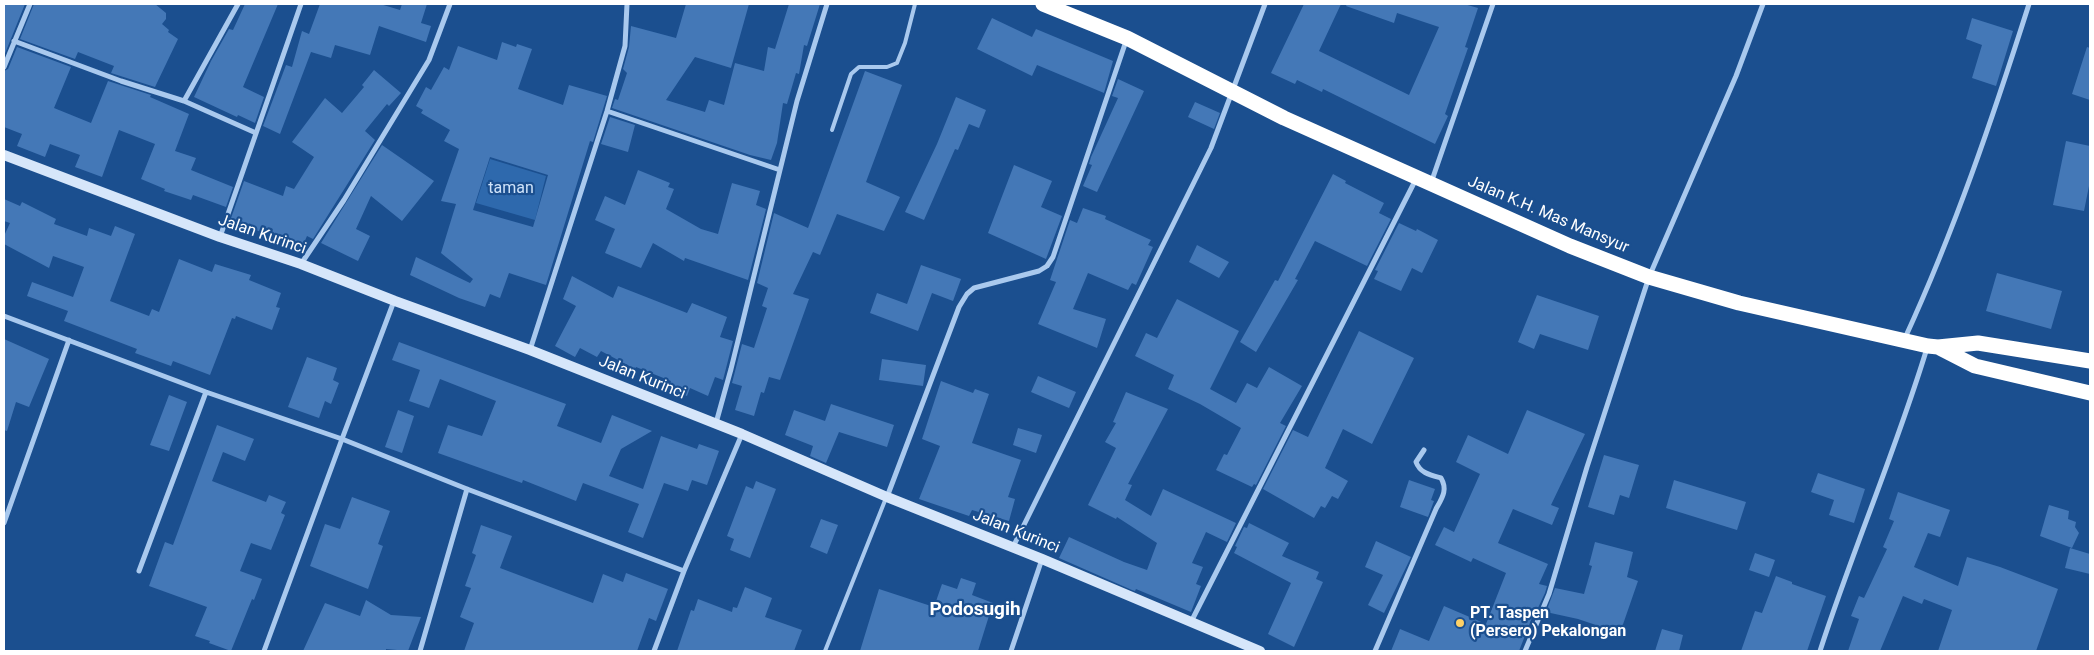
<!DOCTYPE html>
<html>
<head>
<meta charset="utf-8">
<style>
  body { margin:0 }
  #map { position:relative; width:2094px; height:655px; overflow:hidden; background:#1b4f8f; font-family:Roboto,sans-serif }
  canvas { display:block }
  .frame { position:absolute; inset:0; border:5px solid #fff; pointer-events:none }
</style>
</head>
<body>
<div id="map">
<canvas width="2094" height="655"></canvas>
<div class="frame"></div>
</div>
<script>
const context = document.querySelector('canvas').getContext('2d');
context.lineJoin = 'round';
function fill(path, color) {
  context.fillStyle = color;
  context.fill(path, 'evenodd');
}
function stroke(path, color, width, dash) {
  context.strokeStyle = color;
  context.lineWidth = width;
  context.lineCap = dash ? 'butt' : 'round';
  context.setLineDash(dash || []);
  context.stroke(path);
}
function drawText(font, color, halo, rows, align = 'center') {
  context.font = font + ' Roboto,sans-serif';
  context.lineWidth = 4.5;
  context.setLineDash([]);
  context.textBaseline = 'middle';
  context.strokeStyle = halo;
  context.fillStyle = color;
  for (const [text, x, y, turn = 0] of rows) {
    context.save();
    context.translate(x, y);
    context.rotate((+turn || 0) * Math.PI / 180);
    context.textAlign = isNaN(turn) ? turn : align;
    if (halo) context.strokeText(text, 0, 0);
    context.fillText(text, 0, 0);
    context.restore();
  }
}
const green = new Path2D(`
  M490,159L546,176L535,220L476,203Z`);
const building = new Path2D(`
  M4,4H25L4,56Z
  M34,4H155L166,13V19L162,24L169,30L168,32L178,39L155,87L111,73L114,66L78,52L75,59L20,39Z
  M245,4H278L243,87L264,97L255,123L238,115L237,117L194,97L211,61L229,29L233,30Z
  M320,4H380L400,10L402,4H427L421,23L431,26L426,42L379,26L370,55L335,45L331,58L311,52L280,134L263,126L286,65L292,67L302,31L309,34Z
  M686,4H749L731,68L695,57L666,100L705,112L709,100L724,105L735,63L764,71L768,47L775,49L789,4H820L807,46L804,45L799,74L796,73L787,104L783,103L777,143L771,160L750,155L612,108L615,99L618,100L627,73L623,69L629,47L631,26L676,38Z
  M1304,4H1341L1319,51L1409,95L1439,27L1397,13L1394,23L1346,6L1347,4H1464L1478,8L1465,47L1468,48L1445,114L1448,116L1435,144L1323,89L1322,92L1297,80L1295,84L1271,73Z
  M992,18L1032,37L1036,29L1113,61L1104,93L1037,65L1032,76L977,49Z
  M1972,18L2013,31L1996,86L1972,78L1982,45L1966,39Z
  M502,42L516,47L517,44L532,49L518,89L563,105L569,85L607,96L593,142L590,141L546,285L509,273L500,298L490,294L485,307L459,298L410,275L416,257L470,283L473,279L441,253L456,204L441,201L459,149L444,141L450,130L421,113L423,110L416,106L426,87L431,90L444,67L449,70L458,46L497,60ZM490,157L548,175L533,227L473,210Z
  M17,47L71,67L54,108L91,123L108,81L151,95L150,97L189,114L175,151L196,158L191,170L233,187L226,207L193,195L191,200L164,191L165,189L141,179L155,144L119,130L102,177L75,167L80,155L50,144L45,157L17,146L22,134L4,127V71L8,69Z
  M2087,47L2090,48V100L2072,94Z
  M374,70L401,93L389,106L387,104L365,131L375,140L313,239L307,236L303,245L267,232V234L230,221L244,181L283,196L286,186L294,189L314,157L292,142L325,98L342,113L364,87L362,85Z
  M865,71L902,85L866,182L900,197L884,231L837,214L820,255L813,252L793,294L809,299L780,380L769,377L764,393L761,392L754,416L735,410L742,386L732,383L742,344L754,348L767,308L762,306L768,288L757,283L774,213L808,228Z
  M1118,79L1144,91L1097,192L1083,186L1092,165L1089,164L1091,157L1118,98L1112,96Z
  M956,97L986,110L979,128L969,124L958,150L955,149L924,220L905,212L937,144Z
  M1195,102L1220,113L1214,129L1188,117Z
  M610,117L635,125L628,152L601,144Z
  M2066,141L2090,146V181L2084,211L2053,205Z
  M382,145L434,181L402,221L371,196L356,229L370,236L358,261L321,243Z
  M1014,165L1052,181L1041,207L1062,216L1046,259L988,233Z
  M638,170L670,183L668,187L674,189L666,209L701,229L718,234L732,183L760,191L756,205L766,209L748,280L685,258L684,261L653,243L641,268L605,253L615,229L595,220L605,196L625,205Z
  M1333,174L1346,181L1345,183L1384,203L1379,213L1391,219L1367,266L1315,241L1295,279L1298,280L1256,352L1240,342L1275,280L1278,281Z
  M4,199L20,206L22,202L56,219L54,224L87,236L89,228L111,236L115,226L135,234L110,301L149,316L152,309L159,312L179,259L212,272L215,264L251,275L249,280L281,293L276,307L280,308L272,330L236,316L235,319L232,318L210,375L173,361L171,366L135,353L137,349L64,321L68,311L27,296L32,282L73,297L84,267L53,256L49,268L4,244V236L10,223L4,221Z
  M1083,208L1106,216L1105,219L1151,240L1148,245L1153,247L1136,285L1132,283L1128,290L1088,273L1073,309L1106,319L1097,348L1038,324L1056,282L1050,280L1070,220L1077,223Z
  M1399,223L1416,231L1417,229L1438,240L1422,273L1412,268L1401,291L1374,279L1378,271L1375,270Z
  M1197,245L1229,262L1219,278L1189,262Z
  M921,265L961,279L953,301L932,293L918,331L870,313L877,293L907,304Z
  M1997,273L2062,291L2051,329L1986,311Z
  M572,276L613,298L618,286L687,313L692,303L727,317L720,337L733,341L723,380L715,377L708,396L690,388L687,396L668,389L671,381L636,367L635,369L601,351L597,357L580,348L575,357L555,346L576,306L563,299Z
  M1537,295L1599,316L1588,350L1540,334L1534,349L1518,342Z
  M1177,299L1239,331L1210,389L1236,403L1247,383L1257,388L1269,367L1302,386L1280,423L1286,426L1256,485L1254,484L1252,487L1216,470L1224,454L1227,455L1241,428L1200,404L1168,389L1174,375L1135,356L1146,333L1157,338Z
  M1359,331L1414,358L1372,444L1343,429L1325,468L1348,481L1338,499L1332,496L1325,508L1321,506L1314,518L1263,489L1293,430L1308,437Z
  M4,339L49,359L29,407L16,402L7,431L4,430Z
  M399,342L566,404L557,426L601,443L612,415L652,431L621,449L609,476L643,489L661,436L697,449L699,444L719,451L707,485L692,480L688,491L664,483L643,538L628,532L639,504L583,483L576,501L523,480L522,483L438,453L448,425L482,436L496,401L440,379L429,408L409,401L420,370L392,360Z
  M307,357L337,368L333,380L339,383L331,404L325,401L319,418L288,407Z
  M882,359L926,365L923,386L879,380Z
  M1038,376L1076,392L1069,408L1031,392Z
  M941,381L973,393L975,389L989,394L972,443L1021,460L1008,497L1015,499L1009,521L972,510L969,516L919,499L940,446L922,439Z
  M1126,392L1168,409L1128,484L1132,485L1125,500L1151,516L1163,489L1236,523L1227,542L1206,532L1192,563L1203,567L1196,584L1201,586L1191,612L1136,589L1135,591L1132,590L1059,558L1069,537L1124,562L1147,570L1157,543L1117,517L1116,519L1088,505L1116,448L1105,442L1116,423L1113,422Z
  M169,395L187,402L169,451L150,445Z
  M831,404L894,425L887,447L839,432L826,463L810,456L813,446L785,435L794,410L825,421Z
  M398,410L414,416L402,453L385,447Z
  M1527,410L1585,434L1551,505L1559,508L1552,525L1513,509L1498,543L1548,564L1539,584L1547,586L1545,593L1537,610H1535L1519,651H1391L1400,629L1429,641L1444,606L1486,624L1506,573L1473,558L1471,562L1435,545L1444,527L1454,532L1480,474L1456,462L1468,435L1508,454Z
  M217,425L254,439L245,461L223,452L212,481L266,502L269,495L286,502L281,513L285,515L271,550L251,543L240,571L262,579L254,600L252,599L231,651L209,643L210,641L195,636L207,607L149,586L165,542L173,545Z
  M1018,428L1042,435L1036,453L1013,445Z
  M1604,455L1639,465L1629,498L1620,495L1614,515L1588,507Z
  M1818,473L1865,489L1854,523L1829,515L1834,500L1811,492Z
  M1409,480L1435,489L1431,500L1434,501L1428,517L1400,507Z
  M1674,480L1746,502L1737,530L1666,508Z
  M756,481L776,489L750,558L730,550L734,539L727,536L746,486L753,489Z
  M1898,492L1950,510L1940,537L1928,533L1914,567L1958,586L1967,557L2000,567L2058,589L2036,651H1938L1952,610L1924,599L1922,604L1903,596L1880,651H1848L1859,619L1851,616L1859,596L1864,598L1887,549L1883,547L1894,521L1889,519Z
  M352,497L390,511L378,544L383,546L368,589L310,566L325,524L340,529Z
  M2049,505L2069,511L2068,519L2076,522L2075,527L2079,533L2072,548L2040,536Z
  M821,519L838,525L827,554L810,547Z
  M1249,523L1289,543L1282,556L1319,572L1316,579L1323,582L1294,647L1268,634L1291,583L1234,553L1237,547L1235,546L1244,527L1247,528Z
  M481,525L512,536L500,568L593,603L603,574L623,582L626,573L668,589L656,621L649,618L637,651H464L474,623L460,617L471,588L465,586L476,555L472,553Z
  M1376,541L1411,557L1384,613L1368,605L1383,575L1365,567Z
  M1595,542L1633,552L1627,577L1638,581L1620,633L1578,619L1546,612L1555,588L1584,594L1592,566L1589,565Z
  M2070,548L2090,554V574L2065,568Z
  M1755,553L1775,560L1769,577L1749,570Z
  M1776,576L1792,582V584L1826,596L1807,651H1741L1755,611L1762,613Z
  M961,578L976,583L972,595L993,603L978,651H860L879,589L934,607L942,584L957,589Z
  M745,587L772,598L765,617L802,630L794,651H677L691,610L694,611L698,599L732,612L733,607L737,608Z
  M366,600L391,615L421,617L408,651L386,649V651H303L325,603L360,616Z
  M1662,629L1683,635L1679,651H1655Z`);
const lane = new Path2D(`
  M832,130L851,74L859,67H887L897,63L905,43L915,4
  M825,651L886,498`);
const street = new Path2D(`
  M14,41L121,81L184,101L256,133
  M4,67L30,4
  M184,101L238,4
  M607,111L780,170
  M1431,183L1493,4
  M220,237L301,4
  M301,264L344,200L429,60L450,4
  M4,316L206,392L342,439L467,489L684,571
  M1905,338C1955,229 1993,117 2029,4
  M530,350L607,111L625,46L627,4
  M716,423L731,369L797,101L827,4
  M887,497L959,307L967,294L974,288L1039,271L1047,266L1053,257L1126,41
  M4,523L69,340
  M1013,547L1211,148L1265,4
  M139,571L206,392
  M1191,622L1416,179
  M264,651L342,439L394,301
  M420,651L467,489
  M654,651L684,571L742,434
  M1011,651L1042,559
  M1375,651L1436,509C1442,498 1448,490 1441,478C1430,475 1420,473 1416,462L1424,450
  M1525,651L1549,594L1587,467L1649,277L1736,76L1763,4
  M1820,651C1853,549 1896,450 1927,348`);
const secondary = new Path2D(`
  M4,155L220,237L301,264L395,301L530,350L742,434L887,497L1042,559L1260,651`);
const highway = new Path2D(`
  M1043,4L1127,38L1284,118L1570,246L1649,277L1739,303L1928,346L1938,347L1978,343L2090,361
  M1938,347L1975,366L2090,393`);
const markers = [
  [1460,623,5,"#ffd166"]
];
const parkNames = [
  ["taman",511,189]
];
const streetNames = [
  ["Jalan K.H. Mas Mansyur",1548,215,23],
  ["Jalan Kurinci",262,235,19],
  ["Jalan Kurinci",642,378,22],
  ["Jalan Kurinci",1016,532,22]
];
const poiNames = [
  ["PT. Taspen",1470,614],
  ["(Persero) Pekalongan",1470,632]
];
const quarterNames = [
  ["Podosugih",975,610]
];
fill(green, '#2e69ad');
fill(building, '#4478b7');
stroke(lane, '#a9c9ee', 4);
stroke(street, '#a9c9ee', 5);
stroke(secondary, '#d6e6fa', 10);
stroke(highway, '#fff', 15);
for (const [x, y, r, color] of markers) {
  const dot = new Path2D();
  dot.arc(x, y, r, 0, 2 * Math.PI);
  context.fillStyle = color;
  context.fill(dot);
  stroke(dot, '#1b4f8f', 2);
}
drawText('16px', '#cfe3fa', '#1b4f8f', parkNames);
drawText('16px', '#fff', '#1b4f8f', streetNames);
drawText('bold 16px', '#fff', '#1b4f8f', poiNames, 'left');
drawText('bold 19px', '#fff', '#1b4f8f', quarterNames);
</script>
</body>
</html>
